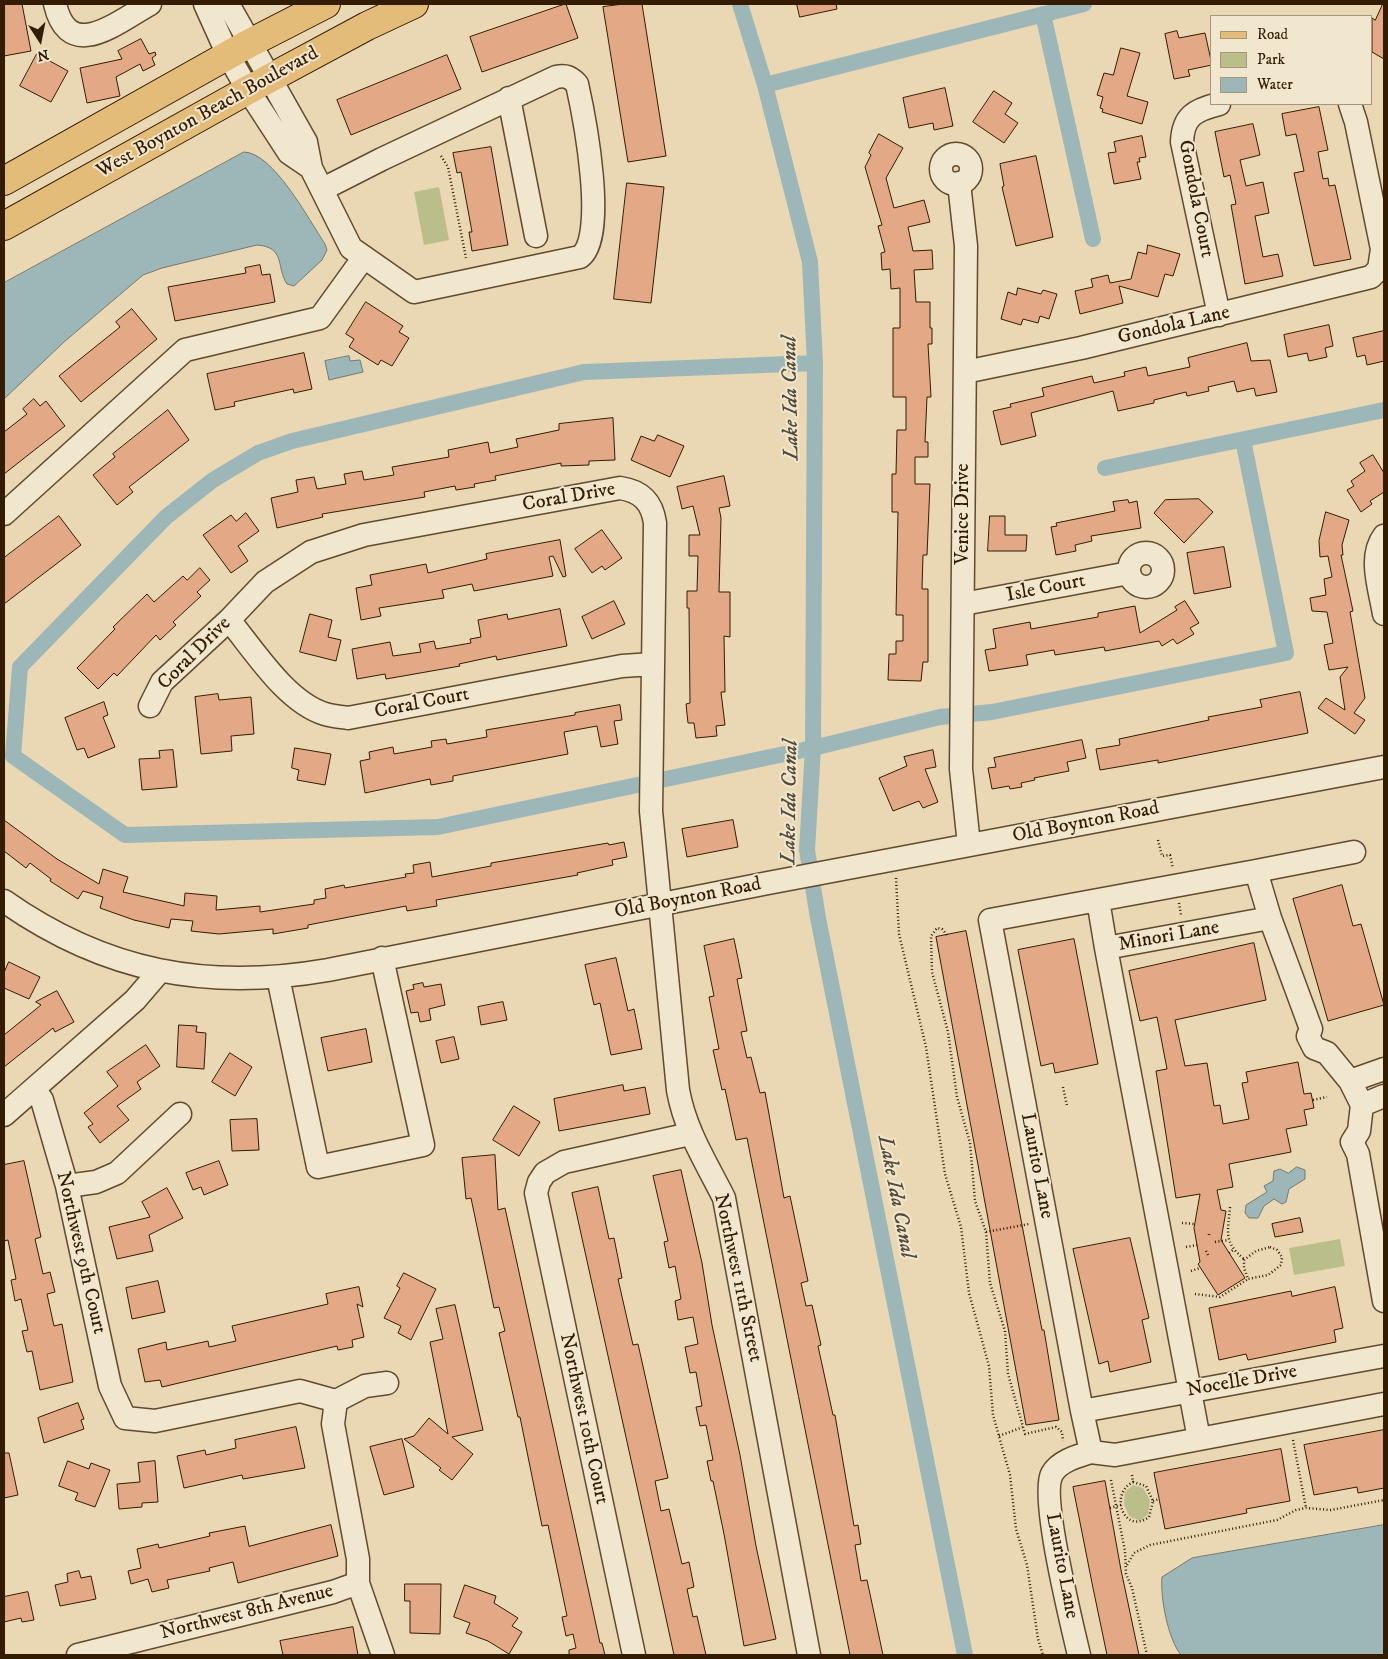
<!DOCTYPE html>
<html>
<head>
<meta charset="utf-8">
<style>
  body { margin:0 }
  #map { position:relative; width:1388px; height:1659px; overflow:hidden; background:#e9d8b3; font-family:"IM FELL DW Pica",serif }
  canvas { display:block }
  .frame { position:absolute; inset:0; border:5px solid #341c02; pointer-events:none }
  .legend { position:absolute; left:1210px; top:15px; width:162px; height:90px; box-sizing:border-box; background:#f1e6ce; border:1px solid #a5957c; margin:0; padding:6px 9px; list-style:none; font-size:15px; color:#341c02 }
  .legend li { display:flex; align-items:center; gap:10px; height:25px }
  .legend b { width:25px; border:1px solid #a5957c }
  .north { position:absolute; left:15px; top:15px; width:50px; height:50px; -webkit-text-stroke:4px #f1e6ce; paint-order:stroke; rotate:169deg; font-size:14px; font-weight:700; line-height:20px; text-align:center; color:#341c02 }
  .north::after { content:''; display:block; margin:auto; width:18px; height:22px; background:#341c02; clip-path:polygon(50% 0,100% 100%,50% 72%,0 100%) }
</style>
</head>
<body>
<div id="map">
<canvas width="1388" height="1659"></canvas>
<div class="frame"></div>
<ul class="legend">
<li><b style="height:6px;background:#e4bc7a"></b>Road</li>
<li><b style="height:14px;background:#babe8a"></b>Park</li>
<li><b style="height:14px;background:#9db7b8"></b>Water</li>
</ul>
<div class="north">N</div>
</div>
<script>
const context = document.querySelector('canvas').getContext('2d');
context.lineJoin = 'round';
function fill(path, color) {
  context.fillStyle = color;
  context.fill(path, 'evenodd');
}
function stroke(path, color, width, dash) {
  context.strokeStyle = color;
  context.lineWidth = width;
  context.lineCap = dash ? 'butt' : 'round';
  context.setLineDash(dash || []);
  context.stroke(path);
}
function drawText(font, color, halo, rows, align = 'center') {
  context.font = font + ' "IM FELL DW Pica",serif';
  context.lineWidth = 4;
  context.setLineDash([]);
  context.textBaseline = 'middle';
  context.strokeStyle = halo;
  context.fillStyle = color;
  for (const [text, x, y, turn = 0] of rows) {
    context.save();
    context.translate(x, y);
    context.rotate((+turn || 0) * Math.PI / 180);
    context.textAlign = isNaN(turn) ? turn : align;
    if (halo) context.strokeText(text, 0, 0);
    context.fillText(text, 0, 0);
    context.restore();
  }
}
const green = new Path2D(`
  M439,187L449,240L424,245L414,192Z
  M1340,1239L1345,1266L1294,1275L1289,1248Z
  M1133,1485L1143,1488L1150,1500L1148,1514L1140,1521L1129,1516L1124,1504L1125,1492Z`);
const water = new Path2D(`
  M244,152C273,152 309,220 325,244L327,250L322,260L294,286L287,284C276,268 286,247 257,245L162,268L143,275L64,342L4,399V283Z
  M349,356L350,361L360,360L363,372L329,380L325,361Z
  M1297,1167L1305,1170V1179L1289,1189L1286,1202L1282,1204L1274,1199L1264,1206L1258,1218H1249L1245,1213L1246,1205L1267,1192L1264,1186L1273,1181L1274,1171L1280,1169L1288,1173Z
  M1384,1525V1655H1181C1168,1639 1160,1597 1162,1577L1192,1558Z`);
const canal = new Path2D(`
  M740,4L765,85L810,262L815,363L813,748L807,850L818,918L965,1655
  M1043,14L1093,239
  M765,85L1084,4
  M815,363L584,372L292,441L258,453L213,480L166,517L20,667L13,756L125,835L438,827L813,748L940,717L992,712L1286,653L1243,440
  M1105,468L1384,410`);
const building = new Path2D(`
  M4,4H22L31,51L4,56Z
  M566,4L578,38L482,72L470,37Z
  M624,4H642L666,156L628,162L603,7Z
  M797,4H836L837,9L800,17Z
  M1383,4H1384V59L1372,52V18L1375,20Z
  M1177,31L1179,38L1205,33L1212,65L1188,70L1190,76L1174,79L1165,34Z
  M141,39L149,54L155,52L156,55L152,58L155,65L143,71L140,64L116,77L120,96L87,103L80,68L122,59L118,51Z
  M1121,48L1140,53L1127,96L1148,102L1142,124L1102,112L1103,109L1100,108L1103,97L1097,95L1104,73L1113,75Z
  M37,54L68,71L51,102L20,86Z
  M447,55L461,89L351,135L337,100Z
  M945,88L953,126L934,130L933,123L909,128L903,98Z
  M994,91L1012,103L1005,114L1018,123L1004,143L973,122Z
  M1319,107L1328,150L1318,152L1323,179L1328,178L1329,186L1335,185L1351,259L1314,266L1294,173L1304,171L1296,134L1286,136L1282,114Z
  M1253,124L1260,155L1240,160L1246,186L1263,182L1269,213L1255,216L1263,257L1278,254L1283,276L1245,284L1231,205L1236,204L1230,175L1224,177L1215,132Z
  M879,134L903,148L886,178L894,208L924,200L930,222L908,227L913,251L932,250L933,269L914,270L916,302H930V328H932V344H928L931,397H927L925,442H928V457H915V484H930L927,555H923L922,589H928V662H923L921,681L888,680L889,654H896V641H903V615H896L898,512H892V474H896L897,430H906V397H893V328H900V288L891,289L890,269L882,270L881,253L885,252L878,226L882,225L865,167L871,155L869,153Z
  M1142,136L1146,157L1139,158L1140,162H1137L1141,179L1114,184L1108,153L1116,152L1114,142Z
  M491,147L508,245L472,251L469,232H472L461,172L457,173L453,153Z
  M1036,156L1053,237L1016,246L1002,187L1004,186L1000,164Z
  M627,183L664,187L651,303L614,299Z
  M1148,245L1180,254L1173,276L1165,274L1158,297L1119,286L1123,303L1080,314L1075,291L1093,287L1091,279L1108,275L1110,283L1131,279L1138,252L1146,254Z
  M260,265L262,275L270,274L275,302L175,321L168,287L246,273L245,268Z
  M1018,288L1041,294L1043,290L1057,294L1049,319L1040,316L1038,323L1023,319L1021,325L1001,319L1008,292L1016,295Z
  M366,302L403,326L399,332L409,338L392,366L381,360L378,365L349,347L354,339L346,334Z
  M132,309L157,339L81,402L59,376L120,327L116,322Z
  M1329,325L1333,346L1325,348L1327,357L1309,361L1307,353L1288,357L1284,335Z
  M1384,331V361L1367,365L1365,355L1357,357L1353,338Z
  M1247,343L1251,361L1270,360L1277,392L1256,396L1254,388L1237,392L1234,381L1208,387L1209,391L1187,396L1186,392L1154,400V403L1118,411L1113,391L1031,413L1036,436L1001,445L993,411L1011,407L1010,404L1044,396L1042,388L1092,376L1094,383L1125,376L1124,372L1146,367L1148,376L1190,367L1188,358Z
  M304,353L312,389L294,393L293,389L234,402L235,406L215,410L207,374Z
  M34,399L40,406L46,401L65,426L4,474V432L27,414L23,409Z
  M168,410L189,440L129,487L133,492L117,505L93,475L115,457L113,454Z
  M613,418L615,460L589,461V465L561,466V463L495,476L496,480L474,484L475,487L456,490L455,486L424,492L425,497L322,514L323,517L277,528L271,498L298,492L296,480L314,477L317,489L346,484L344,474L362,471L364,480L394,475L392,467L449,457L448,450L488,442L490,453L518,447L516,439L559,430V424Z
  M658,435L684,446L670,477L631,460L641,436L654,441Z
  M1373,455L1384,473V492L1370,501L1372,504L1361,512L1347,490L1354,486L1351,481L1365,471L1360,463Z
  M724,476L730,506L719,508L721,518L719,592H730V637L724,636L725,692H721L725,725L716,726L717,736L696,738L694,723H688L686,704L690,703L689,608H687V591H697L698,556H689V535H700L693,506L682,509L677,487Z
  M1199,499L1213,512L1184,543L1154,513L1165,500Z
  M1128,500L1129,503L1137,501L1141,528L1091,536L1092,541L1075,545L1076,551L1056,555L1051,527L1057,526L1056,523L1115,511L1113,502Z
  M1326,512L1349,520L1342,545L1343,555H1341L1353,611L1350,612L1365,698L1354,713L1365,720L1355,734L1318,708L1326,698L1345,710L1340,677L1348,667L1329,670L1324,645L1333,643L1327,612L1312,611L1310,598L1326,595L1324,579L1332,577L1328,556L1320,557L1319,541Z
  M246,513L259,531L238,546L248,561L231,573L203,535L231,515L236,521Z
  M59,516L81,545L4,604V558Z
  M990,516H1005V535H1027L1026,551H988Z
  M602,530L622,558L605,570L602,566L592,573L575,549Z
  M560,540L566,576L563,577L553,556L549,557L553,576L474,591L472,584L442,590L444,598L379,608L381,616L361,620L356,588L372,585L370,575L426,564L428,573L487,559L486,554Z
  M1224,547L1231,587L1194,594L1187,553Z
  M200,568L210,580L197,592L201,596L173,622L176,625L160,640L156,635L117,676L114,673L98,689L77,668L115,629L113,627L147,594L154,602L183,576L187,580Z
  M614,601L625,624L592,639L582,617Z
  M1185,601L1199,623L1190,628L1194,634L1177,644L1173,639L1162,646L1159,641L1105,651L1104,647L1055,655L1054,650L1026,655L1028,665L989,671L985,650L996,648L993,629L1030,622L1031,629L1098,617V613L1135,606L1140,633L1177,610L1175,607Z
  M560,609L567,646L497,660L496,656L459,664L460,666L386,679L385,674L357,679L352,649L390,642L393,656L421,652L419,644L434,641L436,649L471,643L470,639L481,637L478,620L507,614L508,619Z
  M310,614L332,620L328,637L341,640L336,661L300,652Z
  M1300,692L1308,733L1158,763V760L1100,770L1096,749L1120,745L1119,739L1209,720L1208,717L1262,707L1260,700Z
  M218,694L219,700L251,697L254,734L231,736L232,751L201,754L195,697Z
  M104,702L108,715L103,717L115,747L88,758L84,748L77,750L65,718Z
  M620,705L622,720L614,721L618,744L601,747L597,726L564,732L568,754L453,776V781L431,785L430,779L365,793L360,761L370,759L369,752L393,747L394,754L432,747L431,741L446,739L447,744L487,737L486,730L575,715V713Z
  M1082,740L1086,758L1067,762L1069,771L1034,778L1035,780L1021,783L1022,787L1010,789L1009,786L992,789L988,768L996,767L994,758Z
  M295,748L331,754L325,785L297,780L299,770L292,768Z
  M173,750L177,787L142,790L139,759L160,758L159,751Z
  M933,750L936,767L925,769L938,802L923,808L919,801L893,811L879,778L907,766L904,757Z
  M4,820L57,859L99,884L103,869L128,877L123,892L184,906L185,893L217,896L216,910L260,906V912L314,904V900L326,898L325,889L344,885L345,888L406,877L405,874L414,873L413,865L430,862L432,877L491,866V863L608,843L609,845L624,842L627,857L612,860L613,865L577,873L578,875L436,900L437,906L407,911L406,906L308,925V928L273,934V929L219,934L191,931L193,921L171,919L169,928L134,920L100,908L103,897L83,891L78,899L50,881L51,879L30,863L26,868L4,851Z
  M733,820L738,847L687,857L682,829Z
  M1342,885L1353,926L1361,924L1384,1005L1328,1021L1293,899Z
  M966,931L1042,1330H1044L1059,1420L1026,1425L936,937Z
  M734,939L742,978L737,979L747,1031L741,1032L747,1058L751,1057L760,1093L765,1092L784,1198L790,1196L808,1281L801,1283L806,1306L812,1305L821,1345L818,1346L833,1415H835L854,1526L858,1525L861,1544L855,1545L861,1581L867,1580L883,1655H850L747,1138L736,1140L725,1089L722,1090L713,1050L719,1049L709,997L714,996L704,946Z
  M1074,939L1098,1064L1055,1073L1053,1063L1041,1066L1018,950Z
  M1254,943L1266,1000L1175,1020L1185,1066L1207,1063L1214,1106L1220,1105L1223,1124L1249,1119L1242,1083L1248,1082L1246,1072L1298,1062L1304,1094L1311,1093L1314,1108L1304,1110L1307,1125L1286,1129L1291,1152L1229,1164L1233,1187L1217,1190L1221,1210L1226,1211L1221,1240L1245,1278L1218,1295L1198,1264L1200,1262L1194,1228L1200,1194L1176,1198L1156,1071L1167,1069L1157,1017L1140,1021L1129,971Z
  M616,958L628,1011L634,1009L642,1049L611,1055L600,1003L594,1005L585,965Z
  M9,962L40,977L29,999L4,988V973Z
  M423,983L424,987L441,984L445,1005L429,1009L431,1020L420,1022L418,1012L411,1013L406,991L414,989L413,985Z
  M57,991L74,1022L55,1032L53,1028L4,1067V1035L41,1005L36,1002Z
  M503,1002L507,1020L481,1025L478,1007Z
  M179,1025L197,1026L196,1032L206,1033L204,1069L177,1067Z
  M366,1029L372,1062L328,1071L321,1038Z
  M454,1037L459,1059L441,1063L436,1041Z
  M146,1045L160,1066L137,1082L141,1089L117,1106L129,1120L100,1143L88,1127L93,1124L84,1113L118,1086L107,1072Z
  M230,1053L252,1067L235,1096L212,1082Z
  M623,1085L624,1091L645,1087L650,1114L559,1131L554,1099Z
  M514,1106L540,1122L519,1156L493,1140Z
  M257,1119L259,1150L232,1151L230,1120Z
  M495,1155L498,1210L505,1208L600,1643H602L605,1655H569V1650L576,1648L573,1634L566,1636L562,1617L567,1616L548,1525L542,1526L520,1417H518L509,1377L499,1333L505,1331L499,1307L494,1308L471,1198L466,1199L462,1158Z
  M24,1161L41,1237L35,1239L43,1274L50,1272L55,1292L47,1294L54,1326L62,1324L73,1382L40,1390L32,1351L27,1352L22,1331L28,1330L21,1299L15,1301L11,1280L16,1279L8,1240L4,1241V1165Z
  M219,1161L228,1185L204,1195L201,1187L193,1190L186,1173Z
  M681,1170L702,1263L712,1325L740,1455L756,1546L776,1639L744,1646L724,1534L713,1481H711L707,1461L713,1460L706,1425L700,1426L696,1407L702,1406L696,1372L690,1373L685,1347L698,1344L693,1317L678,1320L675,1301L681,1299L675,1266L669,1268L664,1242L668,1241L653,1176Z
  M598,1187L609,1239L614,1238L622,1278L618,1279L633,1345L638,1344L668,1478L655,1481L661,1511L669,1509L682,1564L689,1562L694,1587L687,1589L693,1617L697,1616L706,1655H674L664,1609L572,1193Z
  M167,1188L183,1218L149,1235L153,1251L117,1259L109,1227L150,1217L142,1202Z
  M1300,1218L1303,1232L1275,1237L1272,1224Z
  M1130,1238L1149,1318L1142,1320L1151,1362L1110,1372L1108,1361L1099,1364L1073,1249Z
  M404,1273L436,1289L411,1340L398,1333L401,1326L384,1318L400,1288L397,1286Z
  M158,1281L165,1312L132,1319L126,1288Z
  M359,1287L363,1307L357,1304L364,1337L352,1340L353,1347L338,1350L337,1346L162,1387L160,1380L145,1382L138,1349L166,1342L167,1350L208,1341L209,1347L236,1341L232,1326L328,1304L326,1294Z
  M1335,1287L1343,1328L1334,1330L1336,1342L1248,1360L1246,1354L1219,1360L1209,1308L1291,1291L1292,1296Z
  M455,1305L483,1430L452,1437L473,1454L452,1480L439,1470L441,1468L404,1439L414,1436L429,1418L448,1434L430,1342L443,1339L436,1309Z
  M78,1403L84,1419L81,1420L84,1429L44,1443L38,1418Z
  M296,1427L305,1468L243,1479L242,1475L184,1488L177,1456L205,1450L206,1455L236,1448L235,1440Z
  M1384,1430V1488L1358,1493L1357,1487L1314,1495L1304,1445Z
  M402,1439L414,1487L384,1495L370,1447Z
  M1281,1449L1290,1501L1246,1509L1247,1513L1165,1529L1154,1473Z
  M4,1453H9L18,1495L4,1498Z
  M68,1461L89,1469L91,1463L110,1470L95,1507L75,1500L78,1493L59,1486Z
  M155,1461L158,1502L142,1503V1507L119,1509L117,1484L140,1482L138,1463Z
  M1105,1481L1121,1570L1139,1655H1107L1093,1588L1073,1487Z
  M331,1525L338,1556L238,1583L233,1562L209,1568L210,1571L167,1580L169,1588L152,1592L148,1579L131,1584L128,1571L141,1568L137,1549L158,1544L159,1548L210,1536L209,1533L245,1526L249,1546Z
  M79,1571L81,1578L91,1576L96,1599L60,1606L55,1585L68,1582L67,1574Z
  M405,1584H441L440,1634L410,1633V1601H405Z
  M465,1585L496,1596L494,1603L518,1618L512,1626L522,1632L509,1654L488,1641L466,1633L470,1623L454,1617Z
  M28,1592L34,1620L22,1622L21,1618L4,1622V1597Z
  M353,1627L358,1655H283L280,1641Z`);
const path = new Path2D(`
  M441,156L448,167L466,258
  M1158,840L1162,856L1170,855L1173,868
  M896,878L899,934L926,1047L945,1174L961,1227L969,1293L989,1366L993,1415L1010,1475L1016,1529L1027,1565L1038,1639L1043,1655
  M1179,903L1181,915
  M947,935L942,929L937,928L931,936L932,972L948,1032L957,1097L970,1143L975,1201L986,1232L990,1283L1005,1331L1008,1374L1025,1434L1056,1427L1062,1432L1063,1441
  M1063,1087L1067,1106
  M1313,1100L1327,1097
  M1230,1207C1228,1232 1223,1242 1244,1259
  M1182,1223L1195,1224
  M986,1232L1029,1224
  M1209,1235V1232
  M1215,1242L1228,1240
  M1186,1247L1197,1245
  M1270,1247L1277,1250L1282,1257L1281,1265L1268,1275L1248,1279L1244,1268V1260L1256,1251Z
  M1206,1251L1209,1257
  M1229,1253L1233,1250
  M1191,1271L1200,1268
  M1195,1294L1220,1297L1248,1279
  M999,1436L1023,1427
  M1293,1440L1306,1508
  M1132,1475L1133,1482
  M1111,1480L1125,1551L1126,1574L1132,1588L1147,1655
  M1133,1482L1146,1486L1153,1501L1149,1517C1125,1535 1108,1495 1133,1482Z
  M1153,1501L1159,1499
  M1110,1508L1121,1505
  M1127,1565L1134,1553L1150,1545L1277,1520L1296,1510L1306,1508L1331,1510L1384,1500`);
const minor = new Path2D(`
  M55,4C69,64 117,22 150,4
  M205,4L228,55L248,90L289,153L311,168L306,142L228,4
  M509,98L536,236
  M941 169a15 15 0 1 1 30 0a15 15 0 1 1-30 0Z
  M311,168L351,248L414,292L580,257C608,237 584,115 577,84C570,77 566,75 556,77L382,159L323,189
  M959,183L966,246L961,769L969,845
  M1219,315L1182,142C1183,116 1195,110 1219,104
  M965,372L1081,348L1371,277L1379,269L1382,249L1356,122L1350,104
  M4,514L185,350L320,318L364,257
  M1384,536C1368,557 1380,589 1384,614
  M1129 570a17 17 0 1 1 34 0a17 17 0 1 1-34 0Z
  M963,604L1129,573
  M229,620C254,650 286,702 325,714C332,716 341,717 348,718L622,666L653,664
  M150,706L162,682L229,620L265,582L311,552L364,535L620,488C641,491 652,502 655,523L651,811L678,1090C685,1130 706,1162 724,1198L809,1655
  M1256,871L1354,852
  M1098,900L1256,871L1270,918L1311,1029L1308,1036L1314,1048L1327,1053L1350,1081L1362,1105L1359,1131L1352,1142L1358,1154L1384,1301
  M4,901C105,972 207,991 328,970L768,883L1384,767
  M1106,948L1199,1439
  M278,977L318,1167L423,1145L382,958
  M1350,1081L1384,1069
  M35,1090L42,1100L67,1186L110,1386L125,1418L155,1421L300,1391L336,1401
  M1362,1105L1384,1096
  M4,1115L135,1000L159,972
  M67,1186L96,1182L117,1173L180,1114
  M336,1401L333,1424L358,1559V1583L383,1655
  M336,1401L365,1386L387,1383
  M1082,1411L990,920L1098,900L1106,948L1270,918
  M1091,1452L1115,1455L1384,1404
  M78,1655L333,1592L358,1583
  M634,1655L536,1193L539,1182L545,1173L564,1162L690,1134
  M1079,1655C1072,1625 1040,1496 1052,1474C1059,1461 1078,1456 1091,1452L1082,1411L1384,1356`);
const major = new Path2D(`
  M4,181L248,44L326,4
  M4,226L248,90L367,26L414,4`);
const streetNames = [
  ["West Boynton Beach Boulevard",208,113,-29],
  ["Gondola Court",1195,199,79],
  ["Gondola Lane",1174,326,-13],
  ["Coral Drive",569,498,-10],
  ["Venice Drive",964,514,-90],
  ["Isle Court",1046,589,-11],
  ["Coral Drive",195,654,-45],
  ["Coral Court",422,704,-11],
  ["Old Boynton Road",1086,823,-11],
  ["Old Boynton Road",688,899,-11],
  ["Minori Lane",1169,937,-10],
  ["Laurito Lane",1036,1166,79],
  ["Northwest 9th Court",80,1253,77],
  ["Northwest 11th Street",737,1278,78],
  ["Nocelle Drive",1242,1382,-10],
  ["Northwest 10th Court",583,1419,78],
  ["Laurito Lane",1061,1566,79],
  ["Northwest 8th Avenue",247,1613,-14]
];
const waterNames = [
  ["Lake Ida Canal",792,398,-91],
  ["Lake Ida Canal",791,802,-89],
  ["Lake Ida Canal",895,1197,79]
];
fill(green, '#babe8a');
fill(water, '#9db7b8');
stroke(water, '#73796f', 1);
stroke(canal, '#9db7b8', 16);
fill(building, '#e3a885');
stroke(building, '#341c02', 1);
stroke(minor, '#614b2e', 25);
stroke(major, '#341c02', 30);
stroke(path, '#341c02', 2.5, [1, 2.5]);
stroke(minor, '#f1e6ce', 22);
stroke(major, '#e4bc7a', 28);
drawText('20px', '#341c02', '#f1e6ce', streetNames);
drawText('italic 21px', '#544a39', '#f1e6ce', waterNames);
</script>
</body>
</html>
